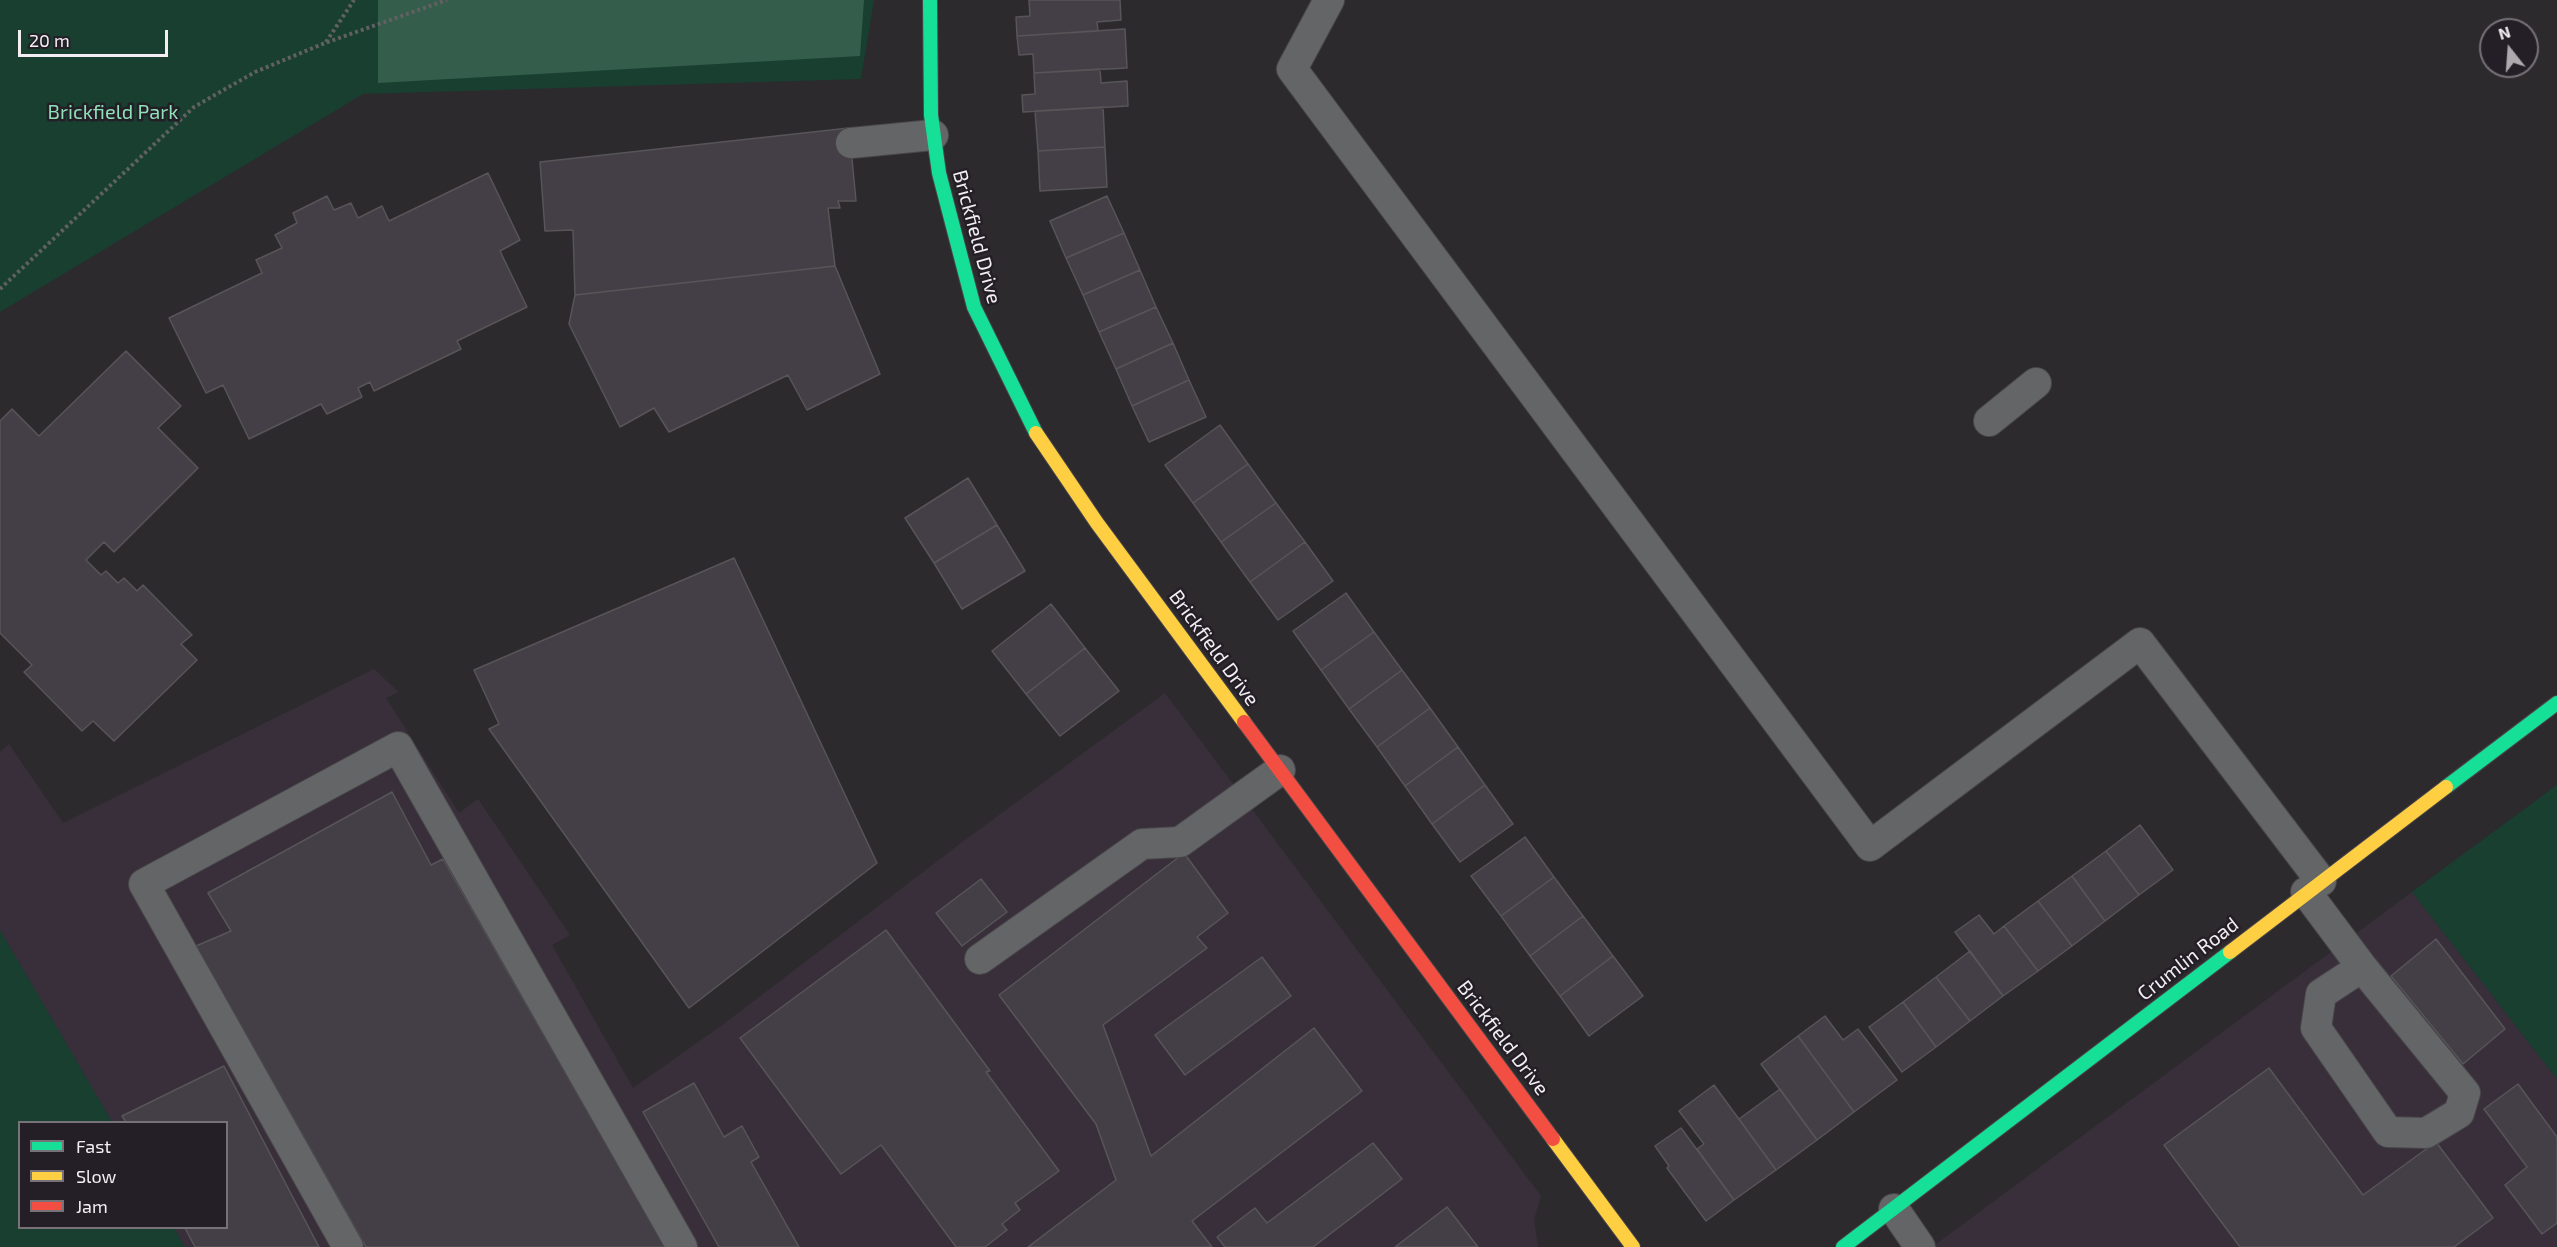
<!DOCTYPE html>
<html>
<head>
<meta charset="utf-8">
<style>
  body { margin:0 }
  #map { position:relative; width:2557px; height:1247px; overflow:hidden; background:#2d2a2e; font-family:"Exo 2",sans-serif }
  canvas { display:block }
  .legend { position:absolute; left:18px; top:1121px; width:210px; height:108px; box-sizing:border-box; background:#241f26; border:2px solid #767278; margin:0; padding:8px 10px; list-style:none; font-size:18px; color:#f2eef3 }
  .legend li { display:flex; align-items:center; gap:12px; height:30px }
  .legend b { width:30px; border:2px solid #767278 }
  .north { position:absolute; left:2479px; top:18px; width:60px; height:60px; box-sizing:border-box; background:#241f26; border:2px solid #767278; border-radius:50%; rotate:343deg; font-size:16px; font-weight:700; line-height:24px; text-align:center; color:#f2eef3 }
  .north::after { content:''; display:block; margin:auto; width:21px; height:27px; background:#ada9ae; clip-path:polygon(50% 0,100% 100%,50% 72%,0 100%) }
  .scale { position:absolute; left:18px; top:30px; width:150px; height:27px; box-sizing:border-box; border:3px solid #f2eef3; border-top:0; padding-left:8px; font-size:18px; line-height:21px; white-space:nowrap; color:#f2eef3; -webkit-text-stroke:4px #241f26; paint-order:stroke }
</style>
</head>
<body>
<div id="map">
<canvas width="2557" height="1247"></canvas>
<ul class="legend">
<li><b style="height:8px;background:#16e098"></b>Fast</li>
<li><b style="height:8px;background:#ffcf43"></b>Slow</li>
<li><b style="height:8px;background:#f24e42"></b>Jam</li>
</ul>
<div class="north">N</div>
<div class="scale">20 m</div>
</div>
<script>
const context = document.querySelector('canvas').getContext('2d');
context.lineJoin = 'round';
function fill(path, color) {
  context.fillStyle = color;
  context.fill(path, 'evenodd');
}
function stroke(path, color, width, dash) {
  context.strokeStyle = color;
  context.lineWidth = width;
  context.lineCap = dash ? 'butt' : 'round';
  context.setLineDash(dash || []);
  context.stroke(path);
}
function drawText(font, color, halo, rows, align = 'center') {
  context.font = font + ' "Exo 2",sans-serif';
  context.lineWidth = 5;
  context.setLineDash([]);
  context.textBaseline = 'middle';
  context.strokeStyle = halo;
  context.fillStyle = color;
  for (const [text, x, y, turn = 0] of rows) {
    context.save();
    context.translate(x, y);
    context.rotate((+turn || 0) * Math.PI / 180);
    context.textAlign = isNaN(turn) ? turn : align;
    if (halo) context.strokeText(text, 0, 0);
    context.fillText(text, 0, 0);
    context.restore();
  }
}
const built = new Path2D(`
  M374,669L399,692L386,698L459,813L478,799L570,935L552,945L633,1088L721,1026L965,840L1165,693L1541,1196L1534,1219L1538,1247H185L174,1228H226V1122H112L0,930V752L9,744L63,823Z
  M2412,892L2557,1079V1247H1932Z`);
const green = new Path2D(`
  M0,0H874L861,79L363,94L0,312Z
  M2557,785V1079L2412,892Z
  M0,930L112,1122H20V1228H174L185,1247H0Z`);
const forest = new Path2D(`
  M378,0H864L860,56L378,83Z`);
const building = new Path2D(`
  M1029,0H1120L1121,20L1097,22L1098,31L1017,36L1016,17L1030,16Z
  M1125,29L1127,68L1034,73L1033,54L1019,55L1017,36Z
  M1100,69L1101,83L1127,81L1128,106L1023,112L1022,95L1035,94L1034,73Z
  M1103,107L1105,147L1038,151L1035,111Z
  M849,128L856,201H838L840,208H828L835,266L575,295L573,230L545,231L540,162Z
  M1105,147L1107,187L1040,191L1038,151Z
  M488,173L520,240L500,251L527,307L457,341L461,349L374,391L370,382L358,388L362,397L327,414L321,404L249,439L223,385L206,393L169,318L262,273L256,260L282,248L275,235L297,223L293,213L327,196L334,210L351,203L358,218L382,206L389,221Z
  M1107,196L1124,233L1066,258L1050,221Z
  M1124,233L1140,270L1083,295L1066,258Z
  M835,266L880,374L807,410L788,375L669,432L654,408L620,427L569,324L575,295Z
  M1140,270L1156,307L1099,332L1083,295Z
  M1156,307L1173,343L1116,369L1099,332Z
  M1173,343L1189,380L1132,406L1116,369Z
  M126,351L181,406L158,428L198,468L114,552L104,542L86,560L101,575L106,571L118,583L124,578L137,591L143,585L192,635L181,644L197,660L114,741L93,721L82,731L24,672L32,665L0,633V421L12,409L39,436Z
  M1189,380L1206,417L1149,442L1132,406Z
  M1220,425L1248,464L1193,503L1165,465Z
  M1248,464L1276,503L1221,542L1193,503Z
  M968,478L997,525L934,563L905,518Z
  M1276,503L1305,542L1250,582L1221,542Z
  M997,525L1025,571L962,609L934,563Z
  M1305,542L1333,581L1278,620L1250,582Z
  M734,558L877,863L689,1008L489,729L499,724L474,670Z
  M1346,593L1374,632L1321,670L1293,631Z
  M1051,604L1085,648L1026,694L992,651Z
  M1374,632L1402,670L1349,709L1321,670Z
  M1085,648L1119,691L1060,736L1026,694Z
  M1402,670L1430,708L1377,747L1349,709Z
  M1430,708L1458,747L1405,786L1377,747Z
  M1458,747L1485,785L1432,824L1405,786Z
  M1485,785L1513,824L1460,862L1432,824Z
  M392,792L431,865L443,859L665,1247H366L196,946L231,931L208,893Z
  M2140,825L2173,870L2139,895L2106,851Z
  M1525,837L1554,877L1501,916L1471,876Z
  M2106,851L2139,895L2105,921L2072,876Z
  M1184,853L1228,913L1197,937L1207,948L1103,1025L1151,1156L1314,1028L1362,1091L1192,1221L1212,1247H1028L1116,1180L1096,1124L999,995Z
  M2072,876L2105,921L2072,946L2038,901Z
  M1554,877L1583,916L1530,956L1501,916Z
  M981,879L1007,912L962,946L936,913Z
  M2038,901L2072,946L2038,971L2004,926Z
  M1979,915L1994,934L2004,926L2038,971L2003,996L1955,932Z
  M1583,916L1613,956L1560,996L1530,956Z
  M886,930L990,1071L986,1072L1059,1171L1015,1203L1020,1210L1002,1224L1007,1230L985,1247H956L881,1145L841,1174L740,1038Z
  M2436,939L2505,1029L2463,1064L2391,976Z
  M1970,951L2003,996L1970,1021L1936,977Z
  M1613,956L1643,996L1589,1036L1560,996Z
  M1262,957L1291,996L1185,1075L1155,1035Z
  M1936,977L1970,1021L1936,1047L1903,1002Z
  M1903,1002L1936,1047L1902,1072L1869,1027Z
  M1825,1016L1843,1040L1858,1029L1897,1080L1854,1112L1798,1036Z
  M1798,1036L1854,1112L1817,1140L1761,1064Z
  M224,1066L319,1247H195L185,1228H226V1122H126L122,1116Z
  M2269,1068L2363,1195L2436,1142L2493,1218L2454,1247H2240L2164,1145Z
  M694,1083L724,1137L742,1126L759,1157L751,1162L799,1247H719L643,1112Z
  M2518,1084L2557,1137V1223L2542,1234L2505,1185L2527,1167L2484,1109Z
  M1714,1085L1776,1170L1734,1200L1697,1149L1704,1144L1679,1111Z
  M1780,1089L1817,1140L1776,1170L1739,1119Z
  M1681,1128L1734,1200L1706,1221L1667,1168L1669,1166L1655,1146Z
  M1373,1143L1402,1179L1313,1247H1225L1217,1237L1255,1208L1267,1223Z
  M1447,1207L1478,1247H1395Z`);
const path = new Path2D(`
  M326,42L354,0
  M0,289L194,107L255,72L325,43L447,0`);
const lane = new Path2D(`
  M1329,0L1292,69L1870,846L2140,643L2321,881
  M851,143L933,135
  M1989,421L2036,383
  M2306,892L2362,967L2465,1093L2459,1113L2426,1133L2388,1132L2316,1028L2321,994L2362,967
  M980,959L1142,844L1180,842L1280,770
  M1894,1209L1920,1247
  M348,1247L144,884L398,747L682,1247`);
const fast = new Path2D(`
  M930,0L931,115L939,173L974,307L1036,433
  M2446,787L2557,703
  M1843,1247L2230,952`);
const slow = new Path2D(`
  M1036,433L1097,523L1244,722
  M2230,952L2446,787
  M1553,1139L1633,1247`);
const jam = new Path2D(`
  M1244,722L1553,1139`);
const parkNames = [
  ["Brickfield Park",113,112]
];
const streetNames = [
  ["Brickfield Drive",977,237,75],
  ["Brickfield Drive",1214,648,54],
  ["Crumlin Road",2188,959,-38],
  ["Brickfield Drive",1503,1038,53]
];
fill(built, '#382f3b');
fill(green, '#183f30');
fill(forest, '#345e4b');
fill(building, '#443f47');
stroke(building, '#575558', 1.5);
stroke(lane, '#494649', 32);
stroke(fast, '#494649', 16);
stroke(slow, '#494649', 16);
stroke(jam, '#494649', 16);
stroke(path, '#616062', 4, [3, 3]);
stroke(lane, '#636566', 30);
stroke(fast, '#16e098', 14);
stroke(slow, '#ffcf43', 14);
stroke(jam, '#f24e42', 14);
drawText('20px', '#8fdfb9', '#241f26', parkNames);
drawText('20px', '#f2eef3', '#241f26', streetNames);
</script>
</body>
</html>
